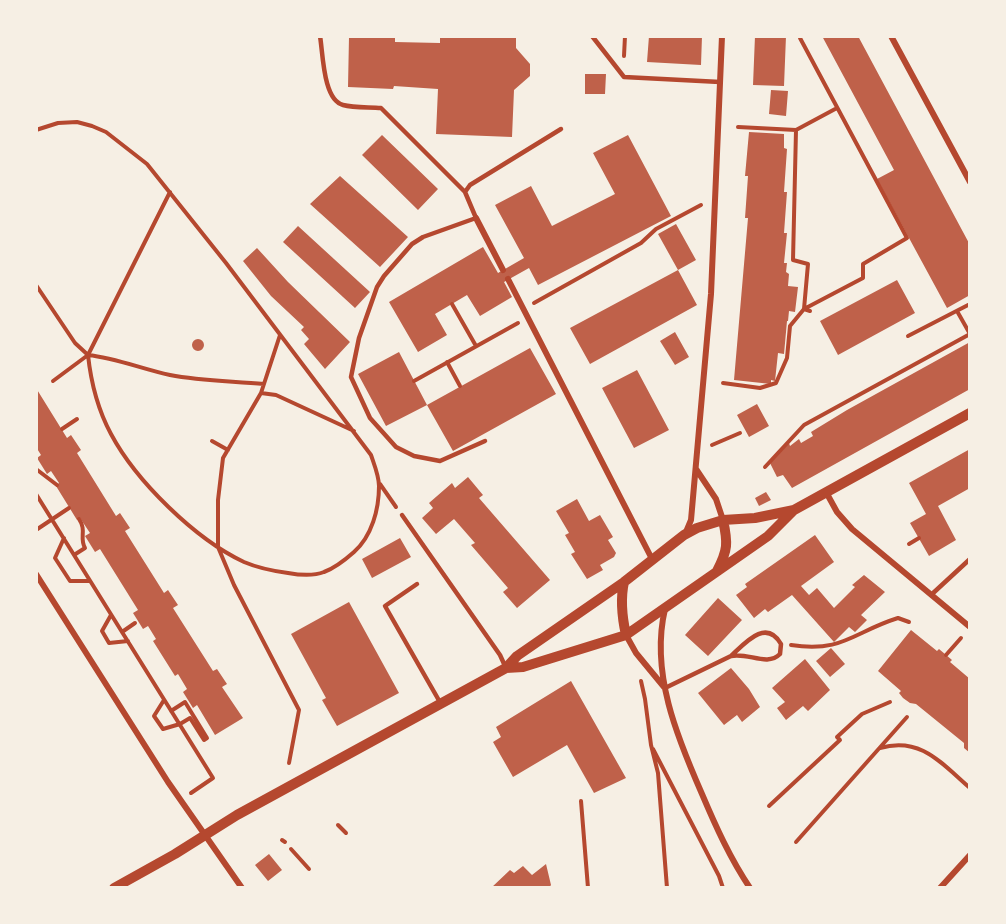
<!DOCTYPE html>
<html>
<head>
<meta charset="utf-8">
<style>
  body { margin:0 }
  #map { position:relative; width:1006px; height:924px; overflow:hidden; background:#f6efe4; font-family:Ubuntu,sans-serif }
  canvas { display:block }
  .frame { position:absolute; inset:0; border:38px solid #f6efe4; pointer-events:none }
</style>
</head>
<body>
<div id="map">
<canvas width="1006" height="924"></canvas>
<div class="frame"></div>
</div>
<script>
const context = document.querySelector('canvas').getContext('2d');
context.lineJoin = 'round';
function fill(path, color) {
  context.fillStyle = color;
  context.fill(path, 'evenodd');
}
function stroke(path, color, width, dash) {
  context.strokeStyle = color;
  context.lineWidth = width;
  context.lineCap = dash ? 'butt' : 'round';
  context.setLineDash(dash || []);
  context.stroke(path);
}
const building = new Path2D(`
  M440,36H516V48L530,64V76L514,90L512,137L436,134L438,89L394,86L393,89L348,87L349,37L395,38V42L440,43Z
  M649,36H702L701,65L647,62Z
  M755,36H786L784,86L753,85Z
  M822,36H858L970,245V295L947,308L877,179L894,170Z
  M585,74H606L605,94H585Z
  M771,90L788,91L786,116L769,114Z
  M749,132L784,134V148L787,149L784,192H787L784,233H787L784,263H787L786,272L789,274L788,286L798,287L795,312L789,311L788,321H787L784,354L778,353L775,381L771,380V384L734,380L748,218H745L748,176H745Z
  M382,135L438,189L418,210L362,155Z
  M628,135L671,216L538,285L529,268L504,282L512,297L480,316L467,295L435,314L447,335L418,352L389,302L483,247L498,273L524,258L495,205L531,186L552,226L615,194L593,153Z
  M340,176L408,237L380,267L310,204Z
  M676,224L696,260L678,270L658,234Z
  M298,226L370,292L355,308L283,242Z
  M257,248L288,282L350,342L325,369L304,344L309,339L301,330L304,327L271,296L243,261Z
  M678,270L697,305L590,364L570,328Z
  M897,280L915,313L838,355L820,321Z
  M675,332L689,357L675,365L660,341Z
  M192 345a6 6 0 1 1 12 0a6 6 0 1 1-12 0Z
  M970,342V389L792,488L783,475L777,477L770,463L789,443L790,446L799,439L801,443L813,436L811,432L847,410Z
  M530,348L556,394L453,451L427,405Z
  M399,352L427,405L386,426L358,374Z
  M637,370L669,430L634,448L602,388Z
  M36,388L67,438L71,435L81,450L77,453L116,516L120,513L130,528L125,531L164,593L168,590L178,605L173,608L213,671L217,669L227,684L222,687L243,718L215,735L197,705L193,708L183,692L187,689L178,674L175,676L153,641L156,639L148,626L143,629L133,613L138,610L100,549L95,552L85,536L90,533L80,518L77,520L56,486L59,483L51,471L47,474L37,458L41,455L36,447Z
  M757,404L769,426L749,437L737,415Z
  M970,449V488L938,506L956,540L929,556L910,523L926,514L909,483Z
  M468,477L483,495L479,498L550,580L517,608L503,592L508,588L471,545L475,543L454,519L436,534L422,518L433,508L429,503L452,483L455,488Z
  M766,492L771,500L759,506L755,498Z
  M577,499L589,521L600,515L613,537L608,540L616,553L614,557L600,565L603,570L587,579L571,554L575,552L565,535L569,533L556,511Z
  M815,535L834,562L801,586L809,595L817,588L834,608L855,587L852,585L864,575L885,592L861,615L867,620L855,632L849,627L834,642L792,595L768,612L765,609L754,618L736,595L747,587L745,584Z
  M400,538L411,557L372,578L362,559Z
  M718,598L742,620L708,656L685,635Z
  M349,602L399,693L337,726L322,700L326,698L291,634Z
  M911,630L937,651L939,649L952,660L950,662L970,679V753L964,748V743L916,704L910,703L903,698L899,693L901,691L878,671Z
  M831,648L845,664L830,677L816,661Z
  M805,659L830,690L808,711L803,706L786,720L777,708L785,702L772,688Z
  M731,668L749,689L760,707L742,722L737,715L724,725L698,693Z
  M571,681L626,778L594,793L567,745L513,777L493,742L501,737L496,727Z
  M269,854L282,870L268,881L255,865Z
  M546,864L551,885L549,888H491L510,870L514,873L523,866L532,875Z`);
const path = new Path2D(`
  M624,56L625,36
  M738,127L796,130L837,108
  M36,130L58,123L77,122L92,126L106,132L147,164L226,263L371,455C374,464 379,476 379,486C379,509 372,536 354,552C345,560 335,568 324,572C314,576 299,575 288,573C273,571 258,568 244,562C195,539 136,481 111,434C97,408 91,383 88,355L75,343L36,285
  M796,130L793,260L808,264L804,309L810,311
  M534,303L641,243L656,229L701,205
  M452,304L476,346
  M280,335L261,393L223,458L218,500V547L234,585L299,710L289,763
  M908,336L970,304
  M88,355C116,358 142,369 170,375C201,381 233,381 264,384
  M447,362L460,386
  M53,381L88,355L170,192
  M414,381L518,323
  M723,383L760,388L776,383L787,358L790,326L804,309L863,278V264L907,238L800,38
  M261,393L276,395L354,431
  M62,429L77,419
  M212,441L228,450
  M712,445L740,433
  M765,467L804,425L970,334L957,311
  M36,469L57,485
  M380,484L396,507
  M36,494L213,778L191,793
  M36,530L69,508
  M64,538L55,558L70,581H90
  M909,544L919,538
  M74,555L85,548C79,537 87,531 79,519
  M111,615L102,631L109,643L128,641
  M122,632L135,623
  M791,645C843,653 853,632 898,618L909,622
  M946,655L961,638
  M641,681L645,699L651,745L658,773L667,888
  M164,700L154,716L163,729L180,724L190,718L204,740L207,738L185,702L171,711
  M880,748C921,736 942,764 970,788
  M653,749L719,876L723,888
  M581,801L588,888
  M769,806L840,740L837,737L862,714L890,702
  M338,825L346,833
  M282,840L285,842
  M796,842L907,717
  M291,849L309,869`);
const service = new Path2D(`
  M320,36C323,53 323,100 343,105C354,108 369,107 381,108L465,192
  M592,36L624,77L720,82
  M485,441L440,461L414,456L396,447L370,418L351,377L359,338L377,287L384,276L412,244L423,237L476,218L465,192L470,185L561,129
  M402,515L500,655L505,666
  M417,584L385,606L441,704
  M931,595L970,559
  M665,688L731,656C748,652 767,667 780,654L781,644C766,618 745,643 731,656`);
const minor = new Path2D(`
  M891,36L970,182
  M476,218L503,270
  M508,279L652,559
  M696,469L716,499L723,520
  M826,492L837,512L852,529L970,627
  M686,532L691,520L711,294L722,36
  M36,574L168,782L242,888
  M665,609C650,672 677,737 702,794C716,827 730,858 750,888
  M626,635L636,653L664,687
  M940,888L970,855`);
const tertiary = new Path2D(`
  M717,571C728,550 728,543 723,520
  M624,582C620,600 622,617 626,635
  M506,668L523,667L626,635L768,536L794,510L970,413
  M114,888L175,854L237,815L506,668L517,656L624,582L684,535L697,528L723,520L755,518L794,510`);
fill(building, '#bf614a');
stroke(path, '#b5482f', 4);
stroke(service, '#b5482f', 4.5);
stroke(minor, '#b5482f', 6);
stroke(tertiary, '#b5482f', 10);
</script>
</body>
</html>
